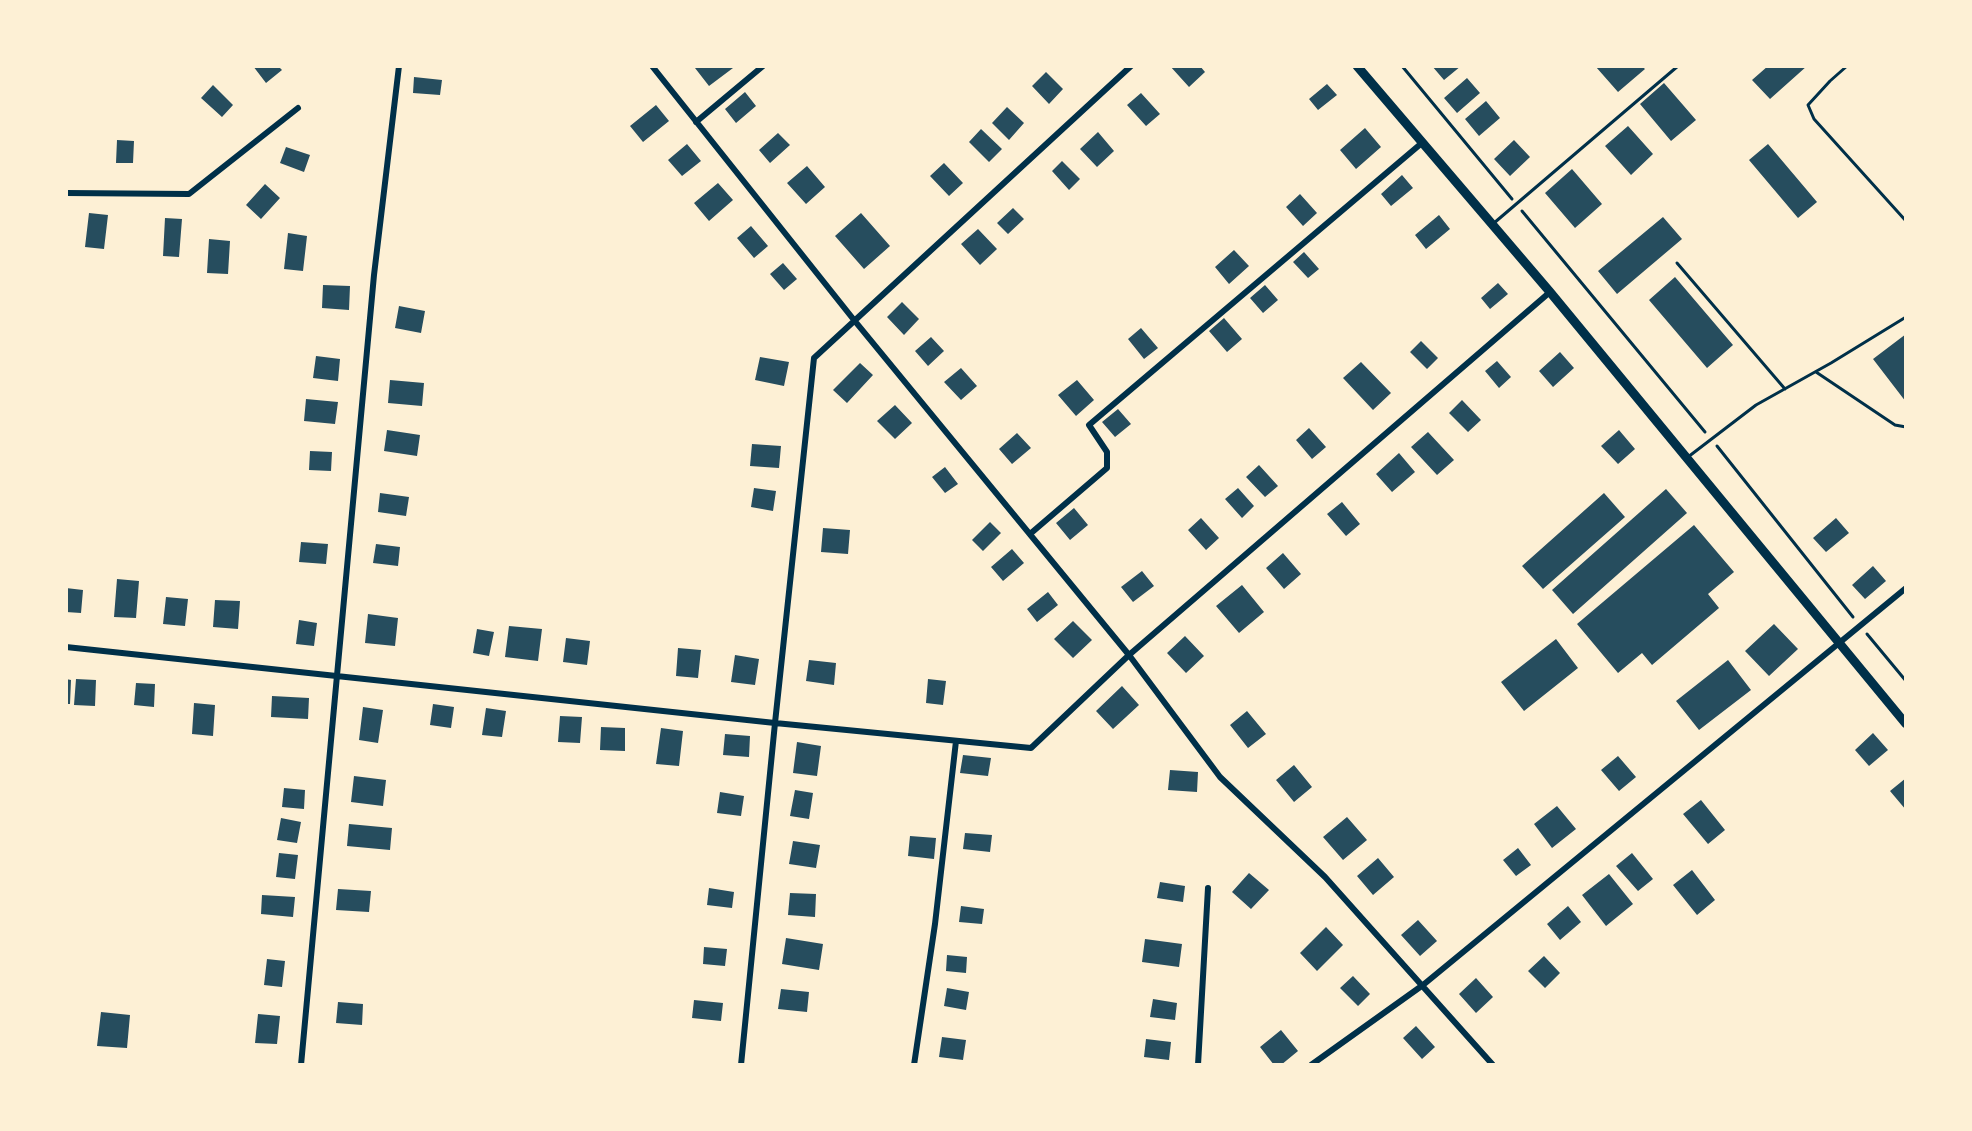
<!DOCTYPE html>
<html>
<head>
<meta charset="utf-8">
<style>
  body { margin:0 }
  #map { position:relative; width:1972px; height:1131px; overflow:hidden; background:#fdf0d5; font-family:"Roboto Condensed",sans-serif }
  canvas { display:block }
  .frame { position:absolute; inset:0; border:68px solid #fdf0d5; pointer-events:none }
</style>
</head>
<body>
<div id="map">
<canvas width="1972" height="1131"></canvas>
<div class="frame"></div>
</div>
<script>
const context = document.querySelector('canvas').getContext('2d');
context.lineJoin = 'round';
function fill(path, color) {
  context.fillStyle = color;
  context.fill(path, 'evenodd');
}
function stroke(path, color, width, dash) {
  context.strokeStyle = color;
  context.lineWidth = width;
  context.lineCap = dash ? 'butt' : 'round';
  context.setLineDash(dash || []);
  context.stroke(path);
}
const building = new Path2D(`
  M253,66H278L282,70L266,83Z
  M698,66H732L733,68L709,86L695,68Z
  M1170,66H1200L1205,72L1189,87Z
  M1432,66H1461L1444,80Z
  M1597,66H1642L1645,69L1618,92L1596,67Z
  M1768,66H1807L1770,99L1752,80Z
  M1046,72L1063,89L1049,104L1032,86Z
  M414,77L442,80L440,95L413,93Z
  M1467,78L1480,93L1457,113L1444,98Z
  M1664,83L1696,120L1671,141L1640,104Z
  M1327,84L1337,95L1318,110L1309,99Z
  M213,85L233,105L222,117L201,98Z
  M745,92L756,106L736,123L725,109Z
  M1141,93L1160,114L1146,126L1127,105Z
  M1486,101L1500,118L1479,136L1465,119Z
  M656,105L669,121L643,142L630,126Z
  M1007,107L1024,123L1009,140L992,123Z
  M1628,126L1653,154L1631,175L1605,146Z
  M1365,128L1381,147L1356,169L1340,150Z
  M981,129L1002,149L989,162L969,142Z
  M1098,132L1114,151L1097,167L1080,149Z
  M778,133L790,145L770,163L759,150Z
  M117,140L134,141L133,163H116Z
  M1514,140L1530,157L1510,176L1494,159Z
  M687,144L701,161L682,176L668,160Z
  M1768,144L1817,202L1798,218L1749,160Z
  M286,147L310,155L304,172L280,163Z
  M1062,161L1080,179L1069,190L1052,171Z
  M944,163L963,183L949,196L930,176Z
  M807,166L825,187L806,204L787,183Z
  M1572,169L1602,204L1575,228L1545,193Z
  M1402,175L1413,188L1391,206L1381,194Z
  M718,183L733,200L709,221L694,203Z
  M265,184L280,198L261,219L246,205Z
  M1300,194L1317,213L1303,226L1286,207Z
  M1013,208L1024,219L1008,234L997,223Z
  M89,213L108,215L104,249L85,247Z
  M861,213L890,246L864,269L835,236Z
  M1439,215L1450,229L1426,249L1415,235Z
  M1663,217L1682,239L1617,294L1598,271Z
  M165,218L182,219L179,257L163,256Z
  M751,226L768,246L754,258L737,238Z
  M978,229L997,249L980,265L961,244Z
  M288,233L307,236L303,271L284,269Z
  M209,239L230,241L228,274L207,273Z
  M1234,250L1249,266L1229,284L1215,267Z
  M1304,252L1319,269L1308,278L1293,262Z
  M783,263L797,279L784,290L770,274Z
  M1675,277L1733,345L1707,368L1649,300Z
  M1498,283L1508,294L1490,309L1481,298Z
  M323,285L350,286L349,310L322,308Z
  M1265,285L1278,300L1263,313L1250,298Z
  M902,302L919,319L904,335L887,317Z
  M399,306L425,311L421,333L395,328Z
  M1224,318L1242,339L1227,352L1209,331Z
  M1141,328L1158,348L1144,359L1128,339Z
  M1906,334V402L1873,359Z
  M931,337L944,351L928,366L915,351Z
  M1421,341L1438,358L1427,369L1410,352Z
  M1560,352L1574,368L1553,387L1539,371Z
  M316,356L340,359L338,381L313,378Z
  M760,357L789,362L784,386L755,380Z
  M1497,361L1511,377L1499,388L1485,371Z
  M1361,362L1391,393L1373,410L1343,378Z
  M860,363L873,375L847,403L833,390Z
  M961,368L977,386L961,400L944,382Z
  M390,380L424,383L422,406L388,403Z
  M1077,380L1094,400L1076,416L1058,395Z
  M306,399L338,402L335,424L304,421Z
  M1462,400L1481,420L1468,432L1449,413Z
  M895,405L912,423L895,439L877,421Z
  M1118,409L1131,424L1115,437L1102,422Z
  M1309,428L1326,447L1312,459L1296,440Z
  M387,430L420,435L417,456L384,451Z
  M1619,430L1635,449L1618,464L1601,446Z
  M1428,432L1454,460L1437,475L1411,447Z
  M1017,433L1031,448L1012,464L999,449Z
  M752,444L781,446L779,468L750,466Z
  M310,451L332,452L331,471L309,470Z
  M1399,453L1415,472L1392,492L1376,474Z
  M1259,465L1278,486L1265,497L1246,477Z
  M945,467L958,484L945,493L932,477Z
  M754,488L776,491L773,511L751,507Z
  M1238,488L1254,506L1242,518L1225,499Z
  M1666,489L1687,513L1573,614L1552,590Z
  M380,493L409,497L406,516L378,512Z
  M1604,493L1625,517L1543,589L1522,566Z
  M1342,502L1360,524L1346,536L1327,514Z
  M1074,508L1088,525L1070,540L1056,523Z
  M1201,518L1219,538L1206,550L1188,530Z
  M1836,518L1849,533L1826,552L1813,538Z
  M990,522L1001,533L983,551L972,540Z
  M1694,525L1734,572L1708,594L1719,608L1652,665L1642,653L1618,673L1577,624Z
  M823,528L850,530L848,554L821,552Z
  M301,542L328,544L326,564L299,562Z
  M376,544L400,547L398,566L373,563Z
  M1012,549L1024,563L1003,581L991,567Z
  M1283,553L1301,574L1284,589L1266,568Z
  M1873,566L1886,581L1865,599L1852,585Z
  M1142,571L1154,586L1133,602L1121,587Z
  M117,579L139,581L136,618L114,617Z
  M1242,585L1264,612L1239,633L1216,606Z
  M66,588L83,590L81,613L66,612Z
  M1048,592L1058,605L1037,622L1027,609Z
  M166,597L188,599L185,626L163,624Z
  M215,600L240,601L238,629L213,627Z
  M368,614L398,618L395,646L365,643Z
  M299,620L317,623L314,646L296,644Z
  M1073,621L1092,640L1073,658L1054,639Z
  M1774,624L1798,649L1769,676L1745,651Z
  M509,626L542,629L538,661L505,657Z
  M477,629L494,632L489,656L473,653Z
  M1185,636L1204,656L1186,673L1167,653Z
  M566,638L590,641L587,665L563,662Z
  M1556,639L1578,668L1524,711L1501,682Z
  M678,648L701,650L698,678L676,676Z
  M735,655L759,659L755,685L731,682Z
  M809,660L836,663L834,685L806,681Z
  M1728,660L1751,690L1699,730L1676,701Z
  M66,679L71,680L70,704H66Z
  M76,679L96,680L95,706L74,705Z
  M928,679L946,681L943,705L926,703Z
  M136,683L155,684L154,707L134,705Z
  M1122,686L1139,705L1113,729L1096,711Z
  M272,696L309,698L308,719L271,717Z
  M194,703L215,705L213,736L192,734Z
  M433,704L454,707L451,728L430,725Z
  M363,707L383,710L378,743L359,740Z
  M486,708L506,711L502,737L482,735Z
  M1247,711L1266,734L1248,748L1230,725Z
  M560,716L582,717L580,743L558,742Z
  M601,727L625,728V751L600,750Z
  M661,728L683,731L679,766L656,764Z
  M1873,733L1888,750L1869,766L1855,750Z
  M725,734L750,736L749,757L723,755Z
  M797,742L821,746L817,776L793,773Z
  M963,755L991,758L988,776L960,773Z
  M1618,756L1636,777L1619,791L1601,770Z
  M1294,765L1312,787L1294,802L1276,780Z
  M1170,770L1198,772L1197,792L1168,790Z
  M354,776L386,780L383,806L351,802Z
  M1906,778V810L1890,791Z
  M284,788L305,790L304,809L282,807Z
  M795,790L813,793L809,819L790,816Z
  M720,792L744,796L741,816L717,813Z
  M1701,800L1725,830L1708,844L1683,814Z
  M1557,806L1576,829L1552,848L1534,824Z
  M1347,817L1367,840L1343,860L1323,837Z
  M281,818L301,822L297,843L277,840Z
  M349,824L392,828L390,850L347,846Z
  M965,833L992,835L990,852L963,849Z
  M910,836L936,838L934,859L908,856Z
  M793,841L820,845L816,868L789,864Z
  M1518,848L1531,865L1516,876L1503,860Z
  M279,853L298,855L295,879L276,877Z
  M1632,853L1653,879L1638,891L1616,866Z
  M1378,858L1394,877L1373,895L1357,876Z
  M1692,870L1715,900L1697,915L1673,885Z
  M1249,873L1269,890L1251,909L1232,892Z
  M1609,874L1633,904L1606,926L1582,895Z
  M1160,882L1185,886L1183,902L1157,898Z
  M709,888L734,892L732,908L707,905Z
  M338,889L371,891L369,912L336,910Z
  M790,893L816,894L815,917L788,915Z
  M262,895L295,897L293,917L261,914Z
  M961,906L984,909L982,924L959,922Z
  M1568,906L1581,922L1560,940L1547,924Z
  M1418,920L1437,941L1420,956L1401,935Z
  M1326,927L1343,945L1317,971L1300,953Z
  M786,938L823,944L819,970L782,964Z
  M1145,939L1182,944L1179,967L1142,962Z
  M704,947L727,949L725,966L703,964Z
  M947,955L967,957L966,973L946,971Z
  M1544,956L1560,973L1545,988L1528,971Z
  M267,959L285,961L282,987L264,985Z
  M1353,976L1370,994L1358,1006L1340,988Z
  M1476,978L1493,997L1476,1013L1459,994Z
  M947,988L969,992L966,1010L944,1006Z
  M781,989L809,992L807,1012L778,1009Z
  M1153,999L1177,1003L1175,1020L1150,1017Z
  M694,1000L723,1003L721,1021L692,1018Z
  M338,1002L363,1004L362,1025L336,1023Z
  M101,1012L130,1015L127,1048L97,1046Z
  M258,1014L280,1016L277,1044L255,1043Z
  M1416,1026L1435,1047L1422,1059L1403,1038Z
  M1281,1030L1298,1051L1281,1065H1274L1260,1047Z
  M942,1037L966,1040L963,1060L939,1057Z
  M1146,1039L1171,1042L1169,1060L1144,1057Z`);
const path = new Path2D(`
  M1402,66L1512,199
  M1522,211L1705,432
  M1717,446L1853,617
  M1867,634L1906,681`);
const service = new Path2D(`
  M1847,66L1830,81L1808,105L1814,119L1906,221
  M1494,223L1678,66
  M1677,263L1785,389
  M1816,372L1895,425L1906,427
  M1688,457L1756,405L1831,363L1906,317`);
const minor = new Path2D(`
  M652,66L854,320L1129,655L1220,777L1325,877L1493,1065
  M696,122L763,66
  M66,193L189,194L298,108
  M1030,534L1107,468V452L1089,425L1423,142
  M66,647L775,723L1031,748L1129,655L1550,292
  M301,1065L374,275L399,66
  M741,1065L775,723L814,358L1131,66
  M914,1065L935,924L956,741
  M1198,1065L1208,888
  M1311,1065L1423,985L1906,588`);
const secondary = new Path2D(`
  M1357,66L1550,292L1906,724`);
fill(building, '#264d5e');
stroke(path, '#003049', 3);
stroke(service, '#003049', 3);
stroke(minor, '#003049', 6);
stroke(secondary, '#003049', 9);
</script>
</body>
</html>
